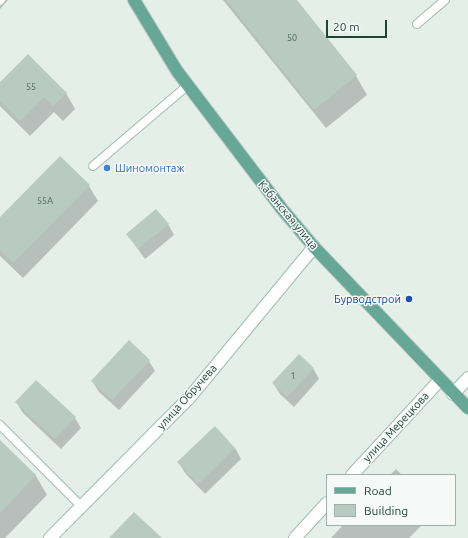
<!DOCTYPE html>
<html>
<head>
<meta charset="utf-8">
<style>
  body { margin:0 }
  #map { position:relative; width:468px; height:538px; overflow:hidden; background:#e4efea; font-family:Ubuntu,sans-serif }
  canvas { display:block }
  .legend { position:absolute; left:326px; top:474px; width:130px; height:52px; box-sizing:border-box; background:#f5faf8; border:1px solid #a1b0ac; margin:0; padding:5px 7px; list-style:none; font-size:12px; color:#224239 }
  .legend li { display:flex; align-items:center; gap:8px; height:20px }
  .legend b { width:20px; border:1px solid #a1b0ac }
  .scale { position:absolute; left:326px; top:20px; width:61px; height:18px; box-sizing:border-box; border:2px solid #224239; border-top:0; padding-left:5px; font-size:12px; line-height:14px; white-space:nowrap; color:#224239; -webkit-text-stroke:3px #f5faf8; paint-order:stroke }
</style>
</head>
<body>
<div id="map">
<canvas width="468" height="538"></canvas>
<ul class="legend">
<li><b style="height:5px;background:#66a795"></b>Road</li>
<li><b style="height:11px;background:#b9cac3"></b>Building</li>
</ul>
<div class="scale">20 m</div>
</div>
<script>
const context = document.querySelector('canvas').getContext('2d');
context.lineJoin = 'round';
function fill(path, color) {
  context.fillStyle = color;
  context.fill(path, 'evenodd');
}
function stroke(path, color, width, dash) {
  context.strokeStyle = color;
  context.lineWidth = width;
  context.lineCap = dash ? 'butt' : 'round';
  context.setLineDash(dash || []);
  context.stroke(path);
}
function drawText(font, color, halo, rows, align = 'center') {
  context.font = font + ' Ubuntu,sans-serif';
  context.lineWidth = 3;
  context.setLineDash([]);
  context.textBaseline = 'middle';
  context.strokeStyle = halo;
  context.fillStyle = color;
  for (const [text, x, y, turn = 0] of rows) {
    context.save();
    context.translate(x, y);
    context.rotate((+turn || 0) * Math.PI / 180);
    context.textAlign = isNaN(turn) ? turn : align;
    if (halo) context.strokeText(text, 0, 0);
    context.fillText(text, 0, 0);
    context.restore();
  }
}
const shadow = new Path2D(`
  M0,0H8L0,9Z
  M223,0H295L356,76L367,95L326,128Z
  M0,83L66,93L75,109L63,121L54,112L30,136L0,106Z
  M60,157L89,186L98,201L23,278L0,256V218Z
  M168,224L174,235L145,259L127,234Z
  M149,361L155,371L119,410L99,392L92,381Z
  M313,368L319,379L294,407L280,394L273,383Z
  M16,402L75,418L81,428L61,449L23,413Z
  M0,442L36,476L47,495L5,538H0Z
  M235,448L241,459L205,494L185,473L179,463Z
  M396,469L402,475H390Z
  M343,525H422L409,538H331Z`);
const building = new Path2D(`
  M226,0H297L357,75L314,110Z
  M28,54L67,93L53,106L44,97L20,121L0,101V82Z
  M60,156L90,185L13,263L0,250V217Z
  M156,209L169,224L138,249L126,234Z
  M129,340L150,360L112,400L91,381Z
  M299,354L314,368L287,397L272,383Z
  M36,380L76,417L55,439L15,402Z
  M215,426L235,448L198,484L177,462Z
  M0,440L36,475L0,513Z
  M134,512L162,538H109Z`);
const lane = new Path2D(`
  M0,1L1,0
  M417,24L445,0
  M93,166L187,86
  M0,425L81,506`);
const street = new Path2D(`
  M352,475L440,380
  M295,538L327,503`);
const secondary = new Path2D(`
  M453,394L468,378
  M50,538L190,397L314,247`);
const primary = new Path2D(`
  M134,0L177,71L282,209L314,247L468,408`);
const markers = [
  [107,168,4,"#3f7fe0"],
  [409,299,4,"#1a4fb4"]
];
const numberNames = [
  ["50",292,38],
  ["55",31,87],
  ["55А",45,201],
  ["1",293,376]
];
const shopNames = [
  ["Шиномонтаж",115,168]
];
const streetNames = [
  ["Кабанская улица",288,215,50],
  ["улица Обручева",187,397,-48],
  ["улица Мерецкова",396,427,-47]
];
const transitNames = [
  ["Бурводстрой",401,299]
];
fill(shadow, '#0003');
fill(building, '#b9cac3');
stroke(lane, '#a6b8b1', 10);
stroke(street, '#a6b8b1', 14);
stroke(secondary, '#a2bbb2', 14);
stroke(primary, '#c1cac8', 14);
stroke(lane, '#fff', 8);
stroke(street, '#fff', 12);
stroke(secondary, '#fff', 12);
stroke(primary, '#66a795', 12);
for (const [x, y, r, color] of markers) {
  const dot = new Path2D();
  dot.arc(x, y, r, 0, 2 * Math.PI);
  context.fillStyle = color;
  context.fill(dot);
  stroke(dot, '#f5faf8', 1.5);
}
drawText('9px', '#48645c', null, numberNames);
drawText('11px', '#366cbe', '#f5faf8', shopNames, 'left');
drawText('11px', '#224239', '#f5faf8', streetNames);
drawText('11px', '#164399', '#f5faf8', transitNames, 'right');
</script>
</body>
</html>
